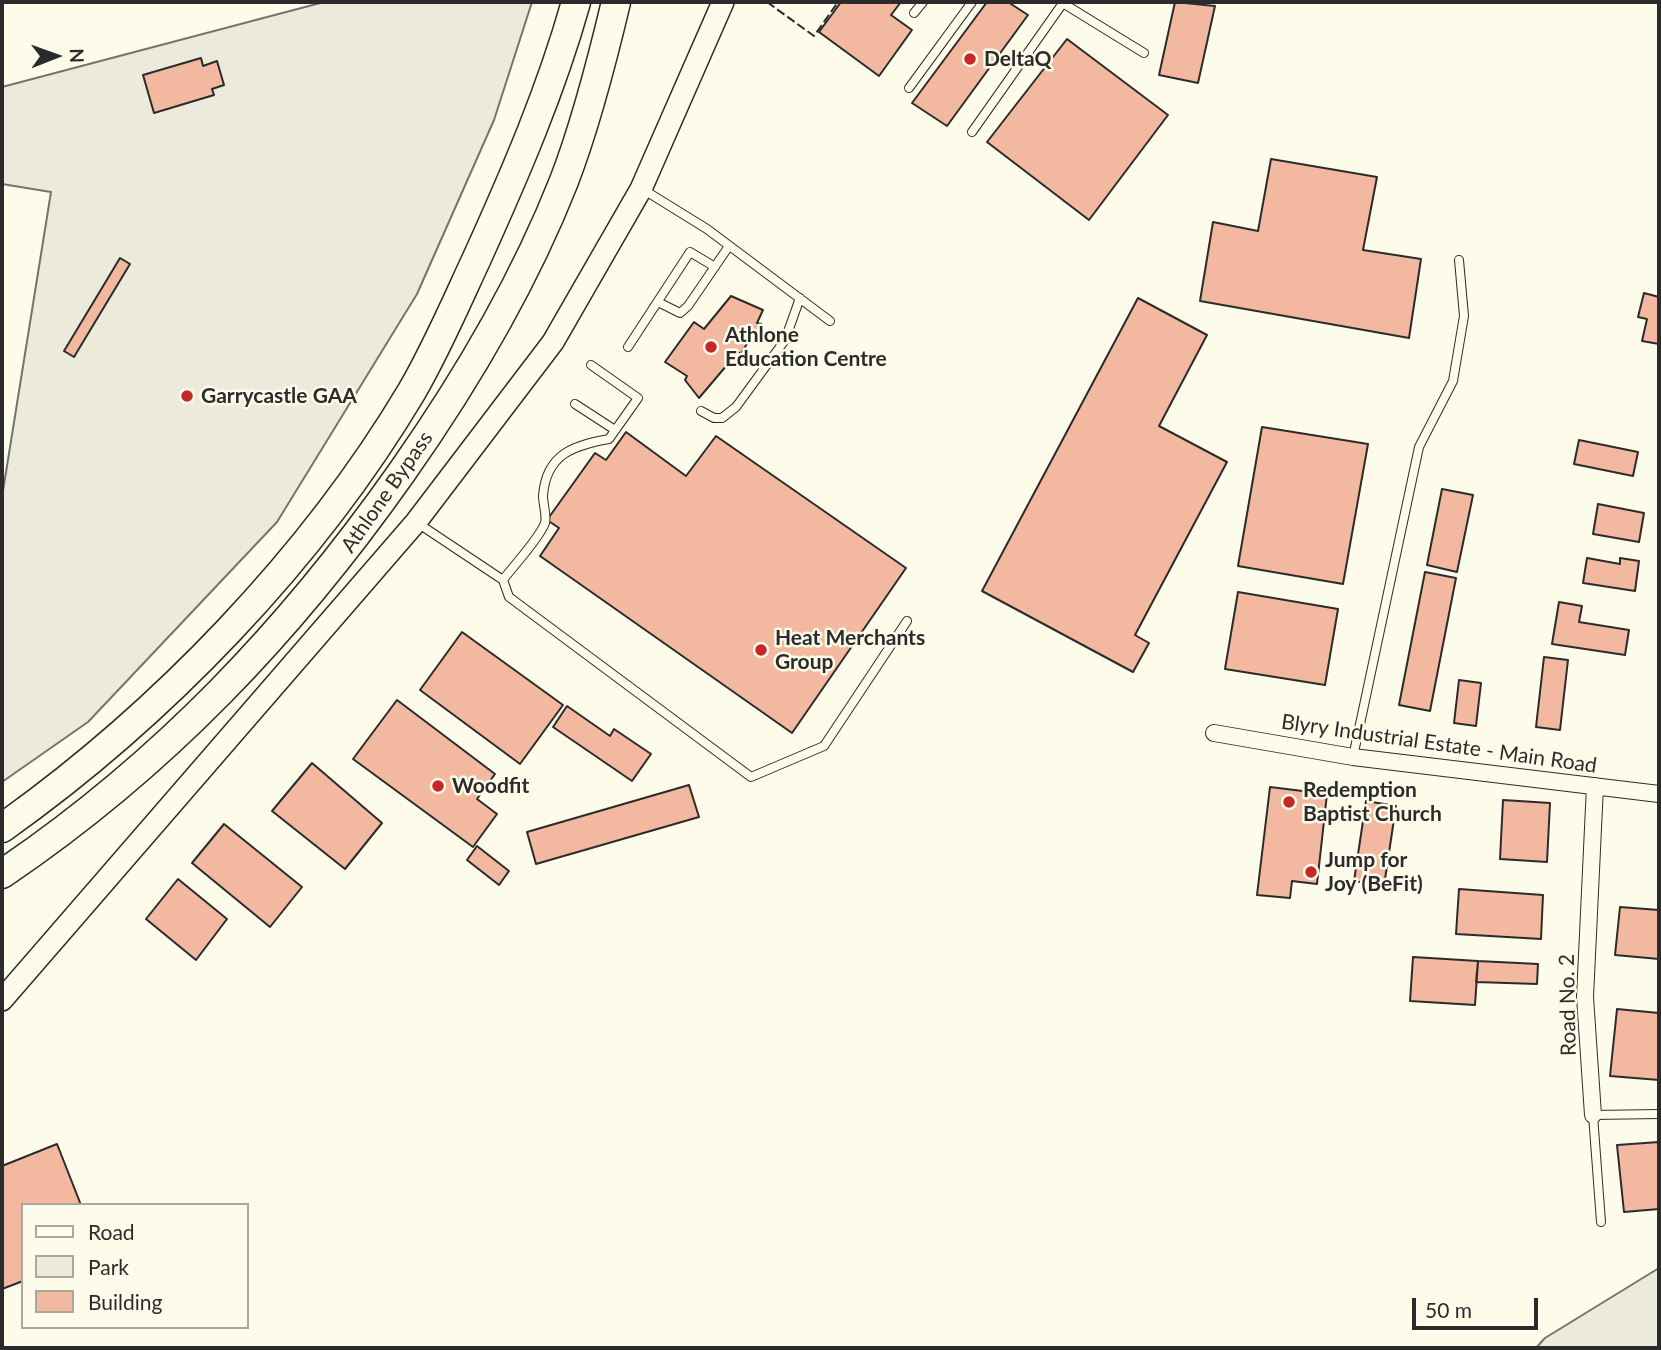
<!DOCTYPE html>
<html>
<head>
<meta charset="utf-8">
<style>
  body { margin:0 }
  #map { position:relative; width:1661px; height:1350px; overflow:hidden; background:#fdfbea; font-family:Lato,sans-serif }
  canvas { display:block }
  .frame { position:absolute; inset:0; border:4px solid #2b2b2b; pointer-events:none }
  .legend { position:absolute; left:21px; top:1203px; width:228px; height:126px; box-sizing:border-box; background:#fdfbea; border:2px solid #a9a89e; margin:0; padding:9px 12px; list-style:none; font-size:21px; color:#2b2b2b }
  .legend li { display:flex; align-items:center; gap:14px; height:35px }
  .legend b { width:35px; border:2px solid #a9a89e }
  .north { position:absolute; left:21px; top:21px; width:70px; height:70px; -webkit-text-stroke:5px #fdfbea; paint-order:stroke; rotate:89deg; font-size:19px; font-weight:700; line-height:28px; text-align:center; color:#2b2b2b }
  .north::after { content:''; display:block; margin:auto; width:24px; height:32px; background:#2b2b2b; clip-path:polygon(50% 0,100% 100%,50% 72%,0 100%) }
  .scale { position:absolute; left:1412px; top:1298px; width:126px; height:32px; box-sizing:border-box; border:4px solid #2b2b2b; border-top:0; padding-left:9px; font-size:21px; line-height:24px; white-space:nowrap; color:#2b2b2b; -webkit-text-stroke:5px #fdfbea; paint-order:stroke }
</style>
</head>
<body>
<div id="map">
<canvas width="1661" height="1350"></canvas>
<div class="frame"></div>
<ul class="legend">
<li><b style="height:9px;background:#fdfbea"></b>Road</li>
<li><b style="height:19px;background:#ecebdb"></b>Park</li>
<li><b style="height:19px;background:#f2b8a0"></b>Building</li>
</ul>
<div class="north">N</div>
<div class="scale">50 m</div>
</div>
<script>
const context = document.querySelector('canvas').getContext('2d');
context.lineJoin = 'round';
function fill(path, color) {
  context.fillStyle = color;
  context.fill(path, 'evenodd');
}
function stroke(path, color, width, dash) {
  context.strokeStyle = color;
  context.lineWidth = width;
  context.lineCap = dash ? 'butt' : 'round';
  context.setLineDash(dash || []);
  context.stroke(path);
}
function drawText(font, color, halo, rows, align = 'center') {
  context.font = font + ' Lato,sans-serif';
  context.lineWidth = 5;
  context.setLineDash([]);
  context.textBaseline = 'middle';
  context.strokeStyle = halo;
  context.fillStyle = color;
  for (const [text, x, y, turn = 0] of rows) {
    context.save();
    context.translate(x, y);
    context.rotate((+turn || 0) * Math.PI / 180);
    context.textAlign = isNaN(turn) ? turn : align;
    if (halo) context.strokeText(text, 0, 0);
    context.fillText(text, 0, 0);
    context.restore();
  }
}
const green = new Path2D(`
  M324,2H532L494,120L417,294L277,522L88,722L2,782V497L51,192L2,184V87Z
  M1659,1268V1348H1536L1545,1338Z`);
const building = new Path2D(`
  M841,2H901L891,15L912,30L879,76L819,32Z
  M987,2H1008L1028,15L947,126L912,103Z
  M1175,2L1215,6L1198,83L1159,75Z
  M1067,39L1168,115L1089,220L987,142Z
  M201,58L203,66L217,61L224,85L212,89L214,95L154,113L143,75Z
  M1271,159L1377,177L1363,250L1421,259L1409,338L1200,301L1213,222L1258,231Z
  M120,258L130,264L74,357L64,351Z
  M1644,293L1659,297V344L1642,341L1647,319L1638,317Z
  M731,296L763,310L757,323L762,324L753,342L749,340L741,354L738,352L699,398L685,380L687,376L665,362L694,322L704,329Z
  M1138,298L1207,335L1159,426L1227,462L1135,635L1149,643L1133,672L982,591Z
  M1262,427L1368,444L1343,584L1238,566Z
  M626,432L686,476L716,436L906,568L792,733L540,556L559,528L547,520L595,453L606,460Z
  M1579,440L1638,452L1633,476L1574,464Z
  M1442,489L1473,495L1457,572L1427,565Z
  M1598,504L1644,513L1639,542L1593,534Z
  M1587,558L1620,564V558L1639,561L1635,591L1583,583Z
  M1425,572L1456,578L1430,711L1399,705Z
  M1238,592L1338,609L1325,685L1225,669Z
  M1559,602L1582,606L1579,622L1629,630L1625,655L1552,644Z
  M462,632L563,705L520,764L420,690Z
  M1544,657L1568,660L1560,730L1536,727Z
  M1459,680L1481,683L1476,726L1454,723Z
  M397,700L495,774L477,799L497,814L473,847L353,759Z
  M567,706L610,736L614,729L651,754L632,781L553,727Z
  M312,763L382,823L345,869L272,811Z
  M689,785L699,817L536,864L527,832Z
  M1270,787L1327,794L1317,884L1292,881L1290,898L1257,895Z
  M1503,800L1550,803L1547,862L1500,859Z
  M1366,801L1396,806L1384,886L1354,881Z
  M224,824L302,887L270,927L192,863Z
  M477,846L509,871L499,885L467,860Z
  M178,879L227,919L196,960L146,919Z
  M1459,889L1543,895L1541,939L1456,934Z
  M1620,907L1659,910V959L1615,955Z
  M1413,957L1478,961L1475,1005L1410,1001Z
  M1478,961L1538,964L1537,984L1476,982Z
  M1617,1009L1659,1013V1080L1610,1076Z
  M1659,1142V1209L1624,1212L1617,1145Z
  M57,1144L81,1205H23V1281L2,1289V1166Z`);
const lane = new Path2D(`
  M1061,2L1144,53
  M914,13L923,2
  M909,88L972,2
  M972,132L1063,3
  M644,190L707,229L830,321
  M658,302L680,313L688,306L729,246
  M628,347L690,252L715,267
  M575,404L615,430
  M701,411L714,418H722L736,407L785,340L800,298
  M416,522L503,580L509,597L751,777L824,746L907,621
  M503,580C514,565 539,539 545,523C547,516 543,504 543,496C546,454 574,445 609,439L638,398L591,365
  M1353,757L1419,447L1453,381L1464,316L1459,260
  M1601,1222L1593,1115L1659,1114`);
const street = new Path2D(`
  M1214,733L1353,757L1659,794
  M1593,1115L1585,997L1595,786`);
const secondary = new Path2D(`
  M2,1000L416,522L553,342L641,189L723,2`);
const highway = new Path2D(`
  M2,828C160,716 312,559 412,391C437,348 456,303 477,258C515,174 551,91 576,2
  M2,874C163,765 290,631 402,472C466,381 523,285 564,181C586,124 602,61 616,2`);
const fence = new Path2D(`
  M767,2L814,36L838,2`);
const markers = [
  [970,59,7,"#c62828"],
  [711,347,7,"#c62828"],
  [187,396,7,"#c62828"],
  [761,650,7,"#c62828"],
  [438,786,7,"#c62828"],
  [1289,802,7,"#c62828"],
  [1311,872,7,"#c62828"]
];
const poiNames = [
  ["DeltaQ",984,59],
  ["Athlone",725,335],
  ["Education Centre",725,359],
  ["Garrycastle GAA",201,396],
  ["Heat Merchants",775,638],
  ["Group",775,662],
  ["Woodfit",452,786],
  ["Redemption",1303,790],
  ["Baptist Church",1303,814],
  ["Jump for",1325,860],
  ["Joy (BeFit)",1325,884]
];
const streetNames = [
  ["Athlone Bypass",387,492,-55],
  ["Blyry Industrial Estate - Main Road",1439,744,8],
  ["Road No. 2",1568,1005,-91]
];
fill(green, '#ecebdb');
stroke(green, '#74746e', 2);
fill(building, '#f2b8a0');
stroke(building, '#2b2b2b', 2);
stroke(lane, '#2b2b2b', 10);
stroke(street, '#2b2b2b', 18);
stroke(secondary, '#2b2b2b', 24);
stroke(highway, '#2b2b2b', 31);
stroke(lane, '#fdfbea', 8);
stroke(street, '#fdfbea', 16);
stroke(secondary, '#fdfbea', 21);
stroke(highway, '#fdfbea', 28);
stroke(fence, '#2b2b2b', 2, [9, 3.5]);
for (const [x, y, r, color] of markers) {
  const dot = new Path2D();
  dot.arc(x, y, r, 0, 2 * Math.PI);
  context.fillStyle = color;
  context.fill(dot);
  stroke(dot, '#fdfbea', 2.5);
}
drawText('bold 21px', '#2b2b2b', '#fdfbea', poiNames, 'left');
drawText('21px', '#2b2b2b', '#fdfbea', streetNames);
</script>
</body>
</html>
